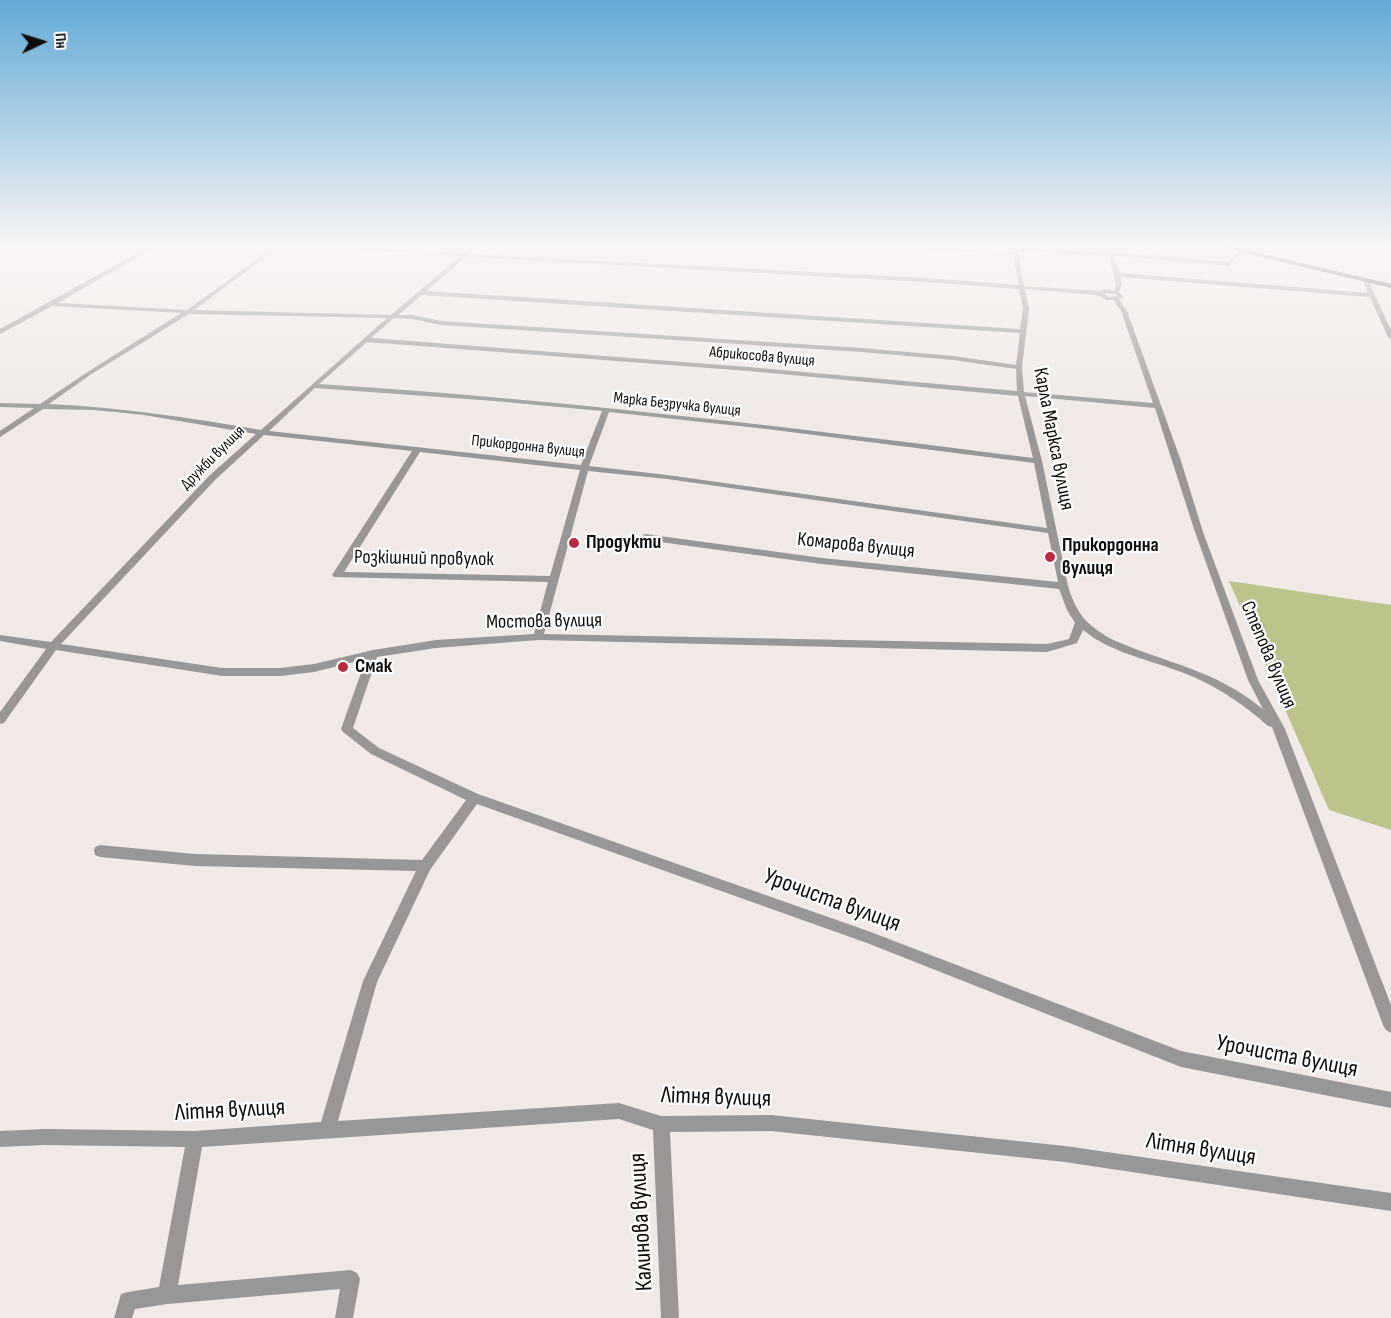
<!DOCTYPE html>
<html>
<head>
<meta charset="utf-8">
<style>
  body { margin:0 }
  #map { position:relative; width:1391px; height:1318px; overflow:hidden; background:#f0e9e6; font-family:"Sofia Sans Condensed",sans-serif }
  canvas { display:block }
  .north { position:absolute; left:12px; top:12px; width:60px; height:60px; -webkit-text-stroke:4px #fff; paint-order:stroke; rotate:86deg; font-size:16px; font-weight:700; line-height:24px; text-align:center; color:#100d0d }
  .north::after { content:''; display:block; margin:auto; width:21px; height:27px; background:#100d0d; clip-path:polygon(50% 0,100% 100%,50% 72%,0 100%) }
</style>
</head>
<body>
<div id="map">
<canvas width="1391" height="1318"></canvas>
<div class="north">Пн</div>
</div>
<script>
const context = document.querySelector('canvas').getContext('2d');
context.lineJoin = 'round';
function fill(path, color) {
  context.fillStyle = color;
  context.fill(path, 'evenodd');
}
function stroke(path, color, width, dash) {
  context.strokeStyle = color;
  context.lineWidth = width;
  context.lineCap = dash ? 'butt' : 'round';
  context.setLineDash(dash || []);
  context.stroke(path);
}
function drawText(font, color, halo, rows, align = 'center') {
  context.font = font + ' "Sofia Sans Condensed",sans-serif';
  context.lineWidth = 4.5;
  context.setLineDash([]);
  context.textBaseline = 'middle';
  context.strokeStyle = halo;
  context.fillStyle = color;
  for (const [text, x, y, turn = 0] of rows) {
    context.save();
    context.translate(x, y);
    context.rotate((+turn || 0) * Math.PI / 180);
    context.textAlign = isNaN(turn) ? turn : align;
    if (halo) context.strokeText(text, 0, 0);
    context.fillText(text, 0, 0);
    context.restore();
  }
}
const green = new Path2D(`
  M1229,581L1391,605V830L1329,810Z`);
const minor = new Path2D(`
  M150,246H157L58,303L187,310L275,246H281L194,310L391,315L460,256L296,246H336L463,253L471,246H477L469,254L926,278L1019,285L1013,255L857,246H900L1012,252L1011,246H1017V248L1111,252L1228,262L1240,250L1242,253L1229,266L1114,256L1119,273L1368,293L1363,281L1368,280L1391,330V339L1388,337L1370,297L1120,277L1122,284L1119,292L1124,297L1119,299L1127,311L1181,461L1203,532L1258,680L1285,729L1391,1005V1033L1386,1030L1383,1025L1272,727L1268,726C1242,703 1214,684 1181,672C1148,659 1111,653 1083,630L1077,643L1047,652L538,640L436,648L377,657L353,728L379,748L478,794L868,931L1181,1051L1391,1092V1108L1181,1067L867,943L477,804L430,870L377,982L338,1121L619,1103L661,1116L771,1115L1065,1146L1391,1193V1211L1065,1162L771,1131L670,1132L679,1318H661L653,1130L619,1119L202,1147L178,1285L351,1270L357,1273L360,1279L353,1318H335L340,1289L167,1304L135,1309L132,1318H114L121,1294L128,1292L159,1287L185,1147L45,1145L0,1147V1131L45,1129L195,1131L321,1122L363,981L416,871L195,866L100,857L95,855L94,851L95,847L100,845L195,854L422,860L466,800L371,754L343,732L341,729L366,659L314,672L280,676H222L56,650L4,723L0,724V712L46,649L0,641V635L51,642L209,476L256,434L144,415L94,410L43,409L0,437V431L34,408L0,407V403L40,404L86,373L181,313L52,306L2,333L0,334V329ZM1018,252L1109,256L1116,284L1114,291L1105,289L1100,291L1024,286ZM466,257L926,282L1019,289L1023,309L1020,329L426,291ZM1025,289L1096,295L1107,300H1114L1121,311L1153,403L1024,392L1022,367L1029,309ZM1106,293L1116,294L1117,296L1110,297L1104,294ZM422,295L1020,333L1016,365L953,356L862,348L441,321L412,315H398ZM189,314L387,318L261,430C190,418 121,407 49,404L90,375ZM394,318L412,319L441,325L862,352L953,360L1016,369L1017,391L748,367L371,338ZM367,342L748,371L1018,396L1033,458C796,428 558,399 319,384ZM315,388L494,401L602,411L581,465L269,431ZM1025,396L1155,408L1195,532L1248,680L1263,709C1214,669 1165,663 1111,639C1086,624 1077,615 1068,586L1042,461ZM609,412L767,429L1034,463L1047,528L667,475L589,466ZM264,435L412,451L332,575L334,577L548,582L534,634L436,640L373,650L314,664L280,668H222L61,644L215,480ZM420,452L580,470L550,576L344,572ZM588,471L667,479L1048,533L1058,582L822,558L645,534L641,537L645,540L822,564L1059,589L1067,610L1075,623L1069,639L1047,644L544,634Z`);
const major = new Path2D(`
  M1215,246H1229L1391,284V288Z`);
const markers = [
  [574,543,6,"#bb2a42"],
  [1050,557,6,"#bb2a42"],
  [343,667,6,"#bb2a42"]
];
const farStreetnames = [
  ["Абрикосова вулиця",762,357,5],
  ["Марка Безручка вулиця",677,405,6],
  ["Прикордонна вулиця",528,447,6],
  ["Дружби вулиця",213,458,-45]
];
const streetNames = [
  ["Карла Маркса вулиця",1053,439,79],
  ["Комарова вулиця",856,546,6],
  ["Розкішний провулок",424,559,1],
  ["Мостова вулиця",544,622,-1],
  ["Степова вулиця",1268,655,67]
];
const poiNames = [
  ["Продукти",586,543],
  ["Прикордонна",1062,546],
  ["вулиця",1062,569],
  ["Смак",355,667]
];
const nearStreetnames = [
  ["Урочиста вулиця",832,901,20],
  ["Урочиста вулиця",1287,1057,11],
  ["Літня вулиця",716,1098,2],
  ["Літня вулиця",230,1111,-3],
  ["Літня вулиця",1201,1150,9],
  ["Калинова вулиця",642,1222,-93]
];
fill(green, '#bcc48b');
fill(minor, '#999696');
fill(major, '#565151');
const sky = context.createLinearGradient(0, 0, 0, 431);
sky.addColorStop(0, '#62aad6');
sky.addColorStop(0.57, '#f8f5f4');
sky.addColorStop(1, '#f8f5f400');
context.fillStyle = sky;
context.fillRect(0, 0, 1391, 431);
for (const [x, y, r, color] of markers) {
  const dot = new Path2D();
  dot.arc(x, y, r, 0, 2 * Math.PI);
  context.fillStyle = color;
  context.fill(dot);
  stroke(dot, '#fff', 2);
}
drawText('16px', '#100d0d', '#fff', farStreetnames);
drawText('20px', '#100d0d', '#fff', streetNames);
drawText('bold 20px', '#100d0d', '#fff', poiNames, 'left');
drawText('24px', '#100d0d', '#fff', nearStreetnames);
</script>
</body>
</html>
